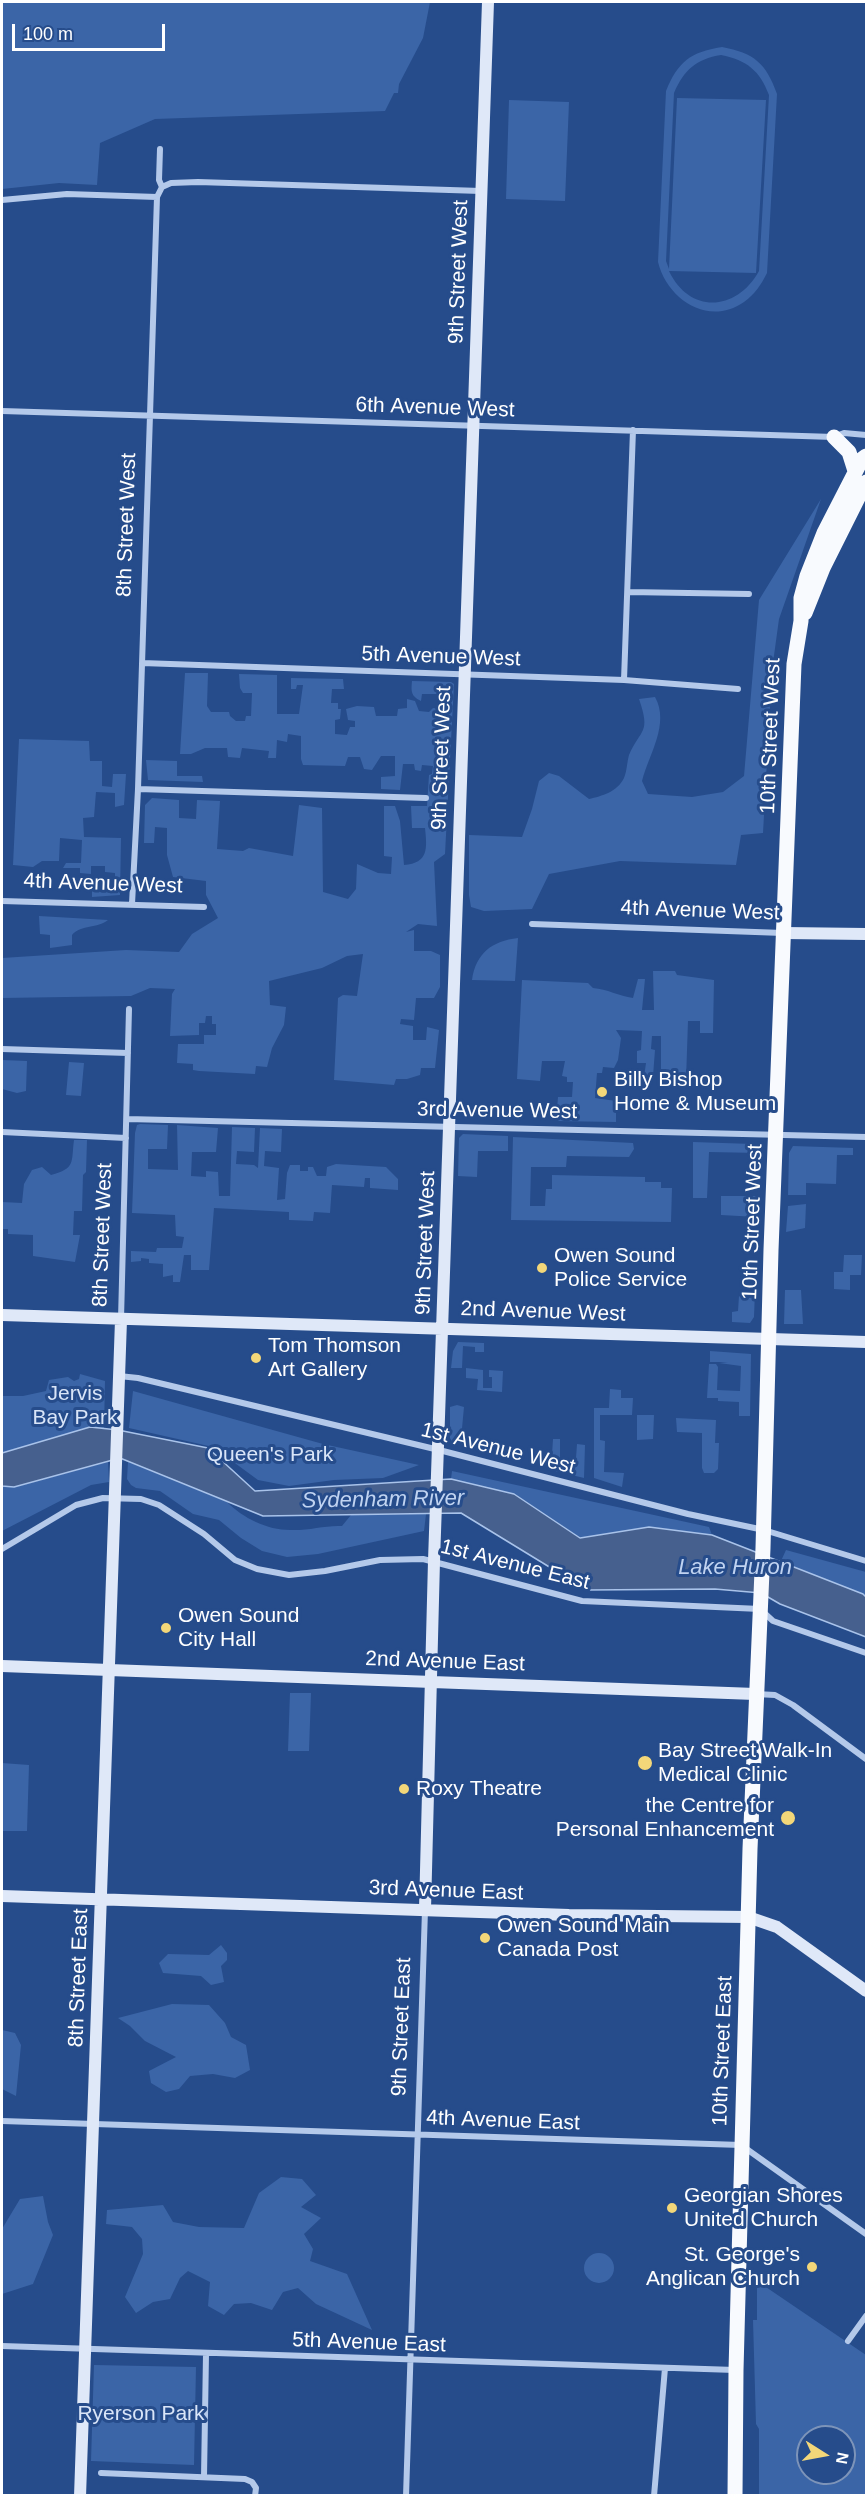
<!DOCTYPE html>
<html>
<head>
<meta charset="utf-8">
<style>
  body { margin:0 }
  #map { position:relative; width:868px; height:2497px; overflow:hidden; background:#264c8b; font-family:Helvetica,sans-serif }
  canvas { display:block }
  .frame { position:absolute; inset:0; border:3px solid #fff; pointer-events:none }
  .north { position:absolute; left:796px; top:2425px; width:60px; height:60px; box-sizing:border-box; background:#264c8b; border:2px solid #7d94b9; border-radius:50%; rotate:101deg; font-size:16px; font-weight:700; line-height:24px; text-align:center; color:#fff }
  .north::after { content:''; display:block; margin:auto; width:21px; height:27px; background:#f3d779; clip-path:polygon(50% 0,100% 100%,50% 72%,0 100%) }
  .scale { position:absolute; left:12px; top:24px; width:153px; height:27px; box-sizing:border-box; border:3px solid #fff; border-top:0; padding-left:8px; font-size:18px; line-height:21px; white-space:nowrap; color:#fff; -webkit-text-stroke:4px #264c8b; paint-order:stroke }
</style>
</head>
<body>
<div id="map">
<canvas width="868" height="2497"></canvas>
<div class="frame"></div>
<div class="north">N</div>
<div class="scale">100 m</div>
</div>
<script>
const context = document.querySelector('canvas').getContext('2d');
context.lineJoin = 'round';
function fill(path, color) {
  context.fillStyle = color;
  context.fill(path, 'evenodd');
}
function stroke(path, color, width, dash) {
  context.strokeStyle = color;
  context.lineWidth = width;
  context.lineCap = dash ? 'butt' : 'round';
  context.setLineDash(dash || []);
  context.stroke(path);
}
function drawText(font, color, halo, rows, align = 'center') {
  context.font = font + ' Helvetica,sans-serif';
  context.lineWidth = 6;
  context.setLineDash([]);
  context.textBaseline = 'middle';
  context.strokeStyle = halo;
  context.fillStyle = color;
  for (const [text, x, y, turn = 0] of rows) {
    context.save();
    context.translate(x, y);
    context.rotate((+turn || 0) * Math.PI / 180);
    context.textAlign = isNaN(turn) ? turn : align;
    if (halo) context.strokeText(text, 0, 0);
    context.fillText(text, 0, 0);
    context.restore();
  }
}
const green = new Path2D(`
  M2,2H430L423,38L399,84L398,93H394L385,111L155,119L100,143L97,185L59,183L2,189Z
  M722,47C754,53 766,63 777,94L767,273C761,285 755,294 744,302C708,327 667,299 658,262L666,91C678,62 690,52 722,47ZM721,55C747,60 760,71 769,95L759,271C737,311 690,315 669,271L756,273L766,100L677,98L669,269L666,261L674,93C684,70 696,59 721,55Z
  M509,100L569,102L565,201L506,199Z
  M821,499L779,619L772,670L763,833L741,835L736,865L620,861L549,874L532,909L484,911L471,907L469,895V835L522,837L532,809L539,781L549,773L559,776L589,799C602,796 617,792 624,778C627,771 627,762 629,755C641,728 651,734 639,699L655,697C670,724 649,754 642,781L648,794L692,797L723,792L744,776L759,600Z
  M185,673H208L207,706L211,712H229L230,716L236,721H245L246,716H251L252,693H243L240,688L239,674L277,675V714H299L303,685H297L296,689H291V678L343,679L344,689H332L331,703H338V709H341L340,719L335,720V734L347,735L350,727H355V721L348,720L346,709L357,706L374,707L376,716H397L398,709L407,708V699L415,701L419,711L429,712L433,708L441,709L442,694H422L421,701C411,696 411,692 412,681L451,682L454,684L445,854L434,862L437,926L418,924L406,932L414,930V951H431L440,955V987L434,998H416L414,1020L401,1019L400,1024L413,1026V1040H426L427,1027L439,1030L435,1068H421L420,1075L407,1079H396L394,1085L334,1080L338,998L343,995L357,996L363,954L347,956L322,968L269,981L270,1005L286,1007L284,1025L272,1048L267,1067L256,1066L255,1074L199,1071L193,1070V1064L177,1063L178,1044H204V1035H216V1024H212V1016H206L205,1023H199V1035L170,1036L172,994L175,989L150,988L131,996L2,998V958L126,950L179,952L192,934L218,918L206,895V881L173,877L167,855V828L155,827L154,843H144L145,805L152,798L179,800V818L196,819L197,800L220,801L217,849L243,851L249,848L293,856L299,805L322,808L323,892L348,899L356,889L357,864L378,873L391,874L392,857L384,856V806H395L400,821L404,865C429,863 427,848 425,828H412L411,806H427L429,775L432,774L433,766L422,765L421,771L415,770L414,764H403L400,790L381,789V777L395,776V756H381L372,770L364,769L360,757H348L345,766L303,765L301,759V736L288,734L287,742L277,740L276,758H268L269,751L242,748L240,758L228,757L227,748H205L191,754H180Z
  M19,739L89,741L90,761H102V786L112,787L113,774H126L124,805L115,807V793L96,792L94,817L83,818L84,837L121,838L120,895L92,897V887L115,890V873L105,872V866H91V874L80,873V868H63L66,863H81L82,840L60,838L59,861H42L33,867L13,865Z
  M146,760L177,761V776H202L203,782L148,780Z
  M39,916L108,920C97,929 82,924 72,935V945L50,948V935L40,934Z
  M518,938L515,981L472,980C476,953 492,941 518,938Z
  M653,971H675L677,975L714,980L713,1033H700V1021H688L686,1080L680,1085L661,1083V1036H652L651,1049L655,1050L653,1076L644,1077L646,1063H637V1051L641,1050L642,1031L616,1030L621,1038L618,1060L614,1068L603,1067L602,1073H597L595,1098L616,1101V1122L556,1121L558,1097H572L573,1082H567V1077L562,1076L565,1061H542L540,1081L517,1079L522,980L588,983L593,988C607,989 619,996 633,998L638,979H645L642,1010H654Z
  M2,1060L27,1061L26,1091L17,1093L2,1089Z
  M69,1062L84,1063L81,1096L66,1095Z
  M140,1124L168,1125L167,1149H148V1169L178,1170L177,1125L218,1128L216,1152H192L191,1176L206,1177V1171L218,1172L219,1196H230L232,1127L255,1128L254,1152L237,1151L236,1164L254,1165L258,1168L260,1128L282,1129L281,1152L265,1151L264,1166L279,1168L277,1200L285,1199L287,1173L290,1165H300V1171H308V1167H313L317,1176H326L327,1167L336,1164L386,1167L398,1179V1190L370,1188V1178H365L364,1187L332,1185L330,1213L314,1212L313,1221L289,1220V1212L214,1208L209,1270H191V1255H184L180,1282H173V1275L163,1277V1264L149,1263V1259L141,1258V1261L131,1262V1251L156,1252L157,1248H182L184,1237L176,1236L175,1215L132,1213L135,1133L137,1125Z
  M463,1134L508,1136V1151H478L477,1177L458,1176L459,1138Z
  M513,1137L633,1143L634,1149L629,1157L567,1156L566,1167H531L530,1206H545L546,1189H552V1175L645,1177V1182H661V1188H672L671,1222L511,1220Z
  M74,1140H87L86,1172L83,1175L82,1211H74L73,1235H80L75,1262L33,1256V1235L8,1234V1229H2V1202L22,1203L24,1184L32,1170L42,1167L51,1175C76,1168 71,1163 74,1140Z
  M693,1142L753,1144L757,1145L759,1153L709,1152L707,1198H693Z
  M793,1146L853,1148V1155H837L836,1184L806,1183V1195H788L789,1153Z
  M721,1196H758L757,1217L721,1215Z
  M806,1204L805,1228L786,1232L788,1206Z
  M844,1255H862L861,1275H850V1290L834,1289V1272H843Z
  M785,1290H801L803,1324H784Z
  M741,1291H755L754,1317L750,1323L732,1322V1312L738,1311L739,1296H741Z
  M458,1342L484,1343V1352H475V1347L463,1346L462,1368H451L453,1351Z
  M710,1351L751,1354L750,1416H739V1402L718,1401V1398H707L709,1364H716L718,1367L717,1390L740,1391L741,1366L719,1363L728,1362H710Z
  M466,1368L483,1370V1388H492V1377H489V1370L503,1371L502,1392L477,1390L478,1379L466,1378Z
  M80,1374L105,1381L104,1429L90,1427L2,1453V1396H23L46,1391L49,1380L68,1377L74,1381L79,1379Z
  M610,1389L621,1390V1398H633L632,1415H600V1440L605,1441L604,1472L624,1473L622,1487L594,1478V1408H609Z
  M133,1391L323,1444L419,1465L383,1478L334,1480L289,1486L258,1480L213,1447L129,1428Z
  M457,1405L464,1407L461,1439L490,1443L489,1451L452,1442L450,1438V1407Z
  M637,1415H654L653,1439L637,1440Z
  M676,1418L716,1420L715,1443H719L718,1469L714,1473H704L702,1468V1433L677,1432Z
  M553,1439H560V1461L576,1458L577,1444L585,1445L584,1478L551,1470Z
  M108,1462L109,1482L91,1485L2,1531V1486L15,1487Z
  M128,1462L227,1502C243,1518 267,1530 290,1530C308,1531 325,1525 342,1526L351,1515L426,1514L424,1531L318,1554L287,1557L262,1551L241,1538L219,1520L193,1514L160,1491L136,1488L131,1485L127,1479Z
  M452,1471L709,1527L712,1535L649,1527L580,1538L514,1494L451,1479Z
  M786,1550L866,1572V1597L781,1561Z
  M290,1693H311L309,1751H288Z
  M2,1763L29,1765L27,1831H2Z
  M221,1945L227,1953V1960L221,1966L224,1982L211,1985L201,1976L163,1973L159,1963L168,1954L209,1955Z
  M172,2004L209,2005L225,2023L231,2037L246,2045L250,2070L235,2078L213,2074L190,2076L179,2089L166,2092L151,2083L149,2071L176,2057L145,2041L130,2026L118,2018Z
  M2,2030L15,2033L21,2045L16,2096L2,2089Z
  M281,2177L302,2179L316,2195L301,2207L321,2218L304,2234L313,2249L310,2261L347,2274L372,2330L316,2304L298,2288L283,2292L272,2310L251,2303L234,2304L224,2315L208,2306L210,2282L188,2271L180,2278L170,2299L153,2302L136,2313L125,2297L143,2254L142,2239L132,2227L106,2224L107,2210L163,2205L173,2222L199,2227L244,2228L259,2193Z
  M43,2196L48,2222L53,2235L33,2284L2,2294V2229L20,2199Z
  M584 2268a15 15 0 1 1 30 0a15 15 0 1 1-30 0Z
  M757,2281L866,2355V2495H759V2429L756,2424L753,2320H757ZM808,2437H844V2473H808Z
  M94,2365L196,2367L194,2465L91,2461Z`);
const water = new Path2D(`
  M90,1427L118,1430L208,1448L255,1491L451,1479L514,1494L580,1538L649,1527L712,1535L863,1594L866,1597V1637L780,1604L761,1593L715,1589L587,1590L461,1513L263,1516L120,1458L14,1487L2,1486V1453Z`);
const street = new Path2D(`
  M162,187L171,183L198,182L481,191
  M2,200L67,194L157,197
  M2,411L834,437L844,433L866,435
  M628,592L749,594
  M142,663L624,680L738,689
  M624,680L633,430
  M138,789L426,798
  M2,901L204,907
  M132,904L138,789L157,197L162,187L159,180L160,149
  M532,924L783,933
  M2,1049L128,1053
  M127,1119L866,1137
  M2,1132L126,1138
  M121,1319L129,1009
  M119,1376L138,1378L439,1450L688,1514L764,1530L866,1561
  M2,1549L76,1505L103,1498L141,1499L159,1505L204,1534L235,1560L257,1569L289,1575L325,1571L380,1560L423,1559L582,1601L760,1609L773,1621L866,1653
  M756,1694L775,1695L793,1705L866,1759
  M2,2121L741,2145L866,2234
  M848,2341L866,2316
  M2,2346L735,2370
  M101,2473L245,2479L252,2482L256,2488L255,2496
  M204,2477L206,2354
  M406,2496L425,1910
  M654,2496L665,2368`);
const secondary = new Path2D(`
  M784,933L866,934
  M2,1315L866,1342
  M2,1666L755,1694
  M2,1896L569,1915L748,1917L777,1927L866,1991
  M425,1909L434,1561L488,2
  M80,2496L121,1320`);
const primary = new Path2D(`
  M834,437L849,452L855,471
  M805,613L823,568L866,482
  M735,2496L736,2370L750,1849L763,1548L771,1250L794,664L801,621V598L807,576L824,533L862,459L866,456`);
const markers = [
  [602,1092,6,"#f3d779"],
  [542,1268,6,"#f3d779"],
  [256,1358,6,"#f3d779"],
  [166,1628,6,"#f3d779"],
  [645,1763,8,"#f3d779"],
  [404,1789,6,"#f3d779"],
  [788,1818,8,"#f3d779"],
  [485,1938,6,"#f3d779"],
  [672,2208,6,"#f3d779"],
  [812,2267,6,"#f3d779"]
];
const streetNames = [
  ["9th Street West",459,272,-88],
  ["6th Avenue West",435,408,2],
  ["8th Street West",127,525,-88],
  ["5th Avenue West",441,657,2],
  ["10th Street West",771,736,-88],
  ["9th Street West",442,758,-88],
  ["4th Avenue West",103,884,2],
  ["4th Avenue West",700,911,2],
  ["3rd Avenue West",497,1111,1],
  ["10th Street West",753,1222,-88],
  ["8th Street West",103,1235,-88],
  ["9th Street West",426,1243,-88],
  ["2nd Avenue West",543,1312,2],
  ["1st Avenue West",498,1449,14],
  ["1st Avenue East",515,1565,14],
  ["2nd Avenue East",445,1662,2],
  ["3rd Avenue East",446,1891,2],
  ["8th Street East",79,1978,-88],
  ["9th Street East",402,2027,-88],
  ["10th Street East",723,2051,-88],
  ["4th Avenue East",503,2121,2],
  ["5th Avenue East",369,2343,2]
];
const poiNames = [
  ["Billy Bishop",614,1080],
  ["Home & Museum",614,1104],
  ["Owen Sound",554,1256],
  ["Police Service",554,1280],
  ["Tom Thomson",268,1346],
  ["Art Gallery",268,1370],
  ["Owen Sound",178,1616],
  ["City Hall",178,1640],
  ["Bay Street Walk-In",658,1751],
  ["Medical Clinic",658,1775],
  ["Roxy Theatre",416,1789],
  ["the Centre for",774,1806,"right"],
  ["Personal Enhancement",774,1830,"right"],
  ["Owen Sound Main",497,1926],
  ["Canada Post",497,1950],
  ["Georgian Shores",684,2196],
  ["United Church",684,2220],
  ["St. George's",800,2255,"right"],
  ["Anglican Church",800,2279,"right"]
];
const parkNames = [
  ["Jervis",75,1394],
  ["Bay Park",75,1418],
  ["Queen's Park",270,1455],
  ["Ryerson Park",141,2414]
];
const waterNames = [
  ["Sydenham River",383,1500,-1],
  ["Lake Huron",735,1568]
];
fill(green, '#3b65a7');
fill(water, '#46608e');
stroke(water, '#a9c3ea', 1.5);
stroke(street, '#b4c9ea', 6);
stroke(secondary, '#dfe8f8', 12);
stroke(primary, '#f8fafe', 15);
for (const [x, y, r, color] of markers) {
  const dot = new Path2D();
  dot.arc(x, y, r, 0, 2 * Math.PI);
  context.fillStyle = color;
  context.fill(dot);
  stroke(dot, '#264c8b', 2);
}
drawText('21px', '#fff', '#264c8b', streetNames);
drawText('21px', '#fff', '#264c8b', poiNames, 'left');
drawText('21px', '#d9e5f8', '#264c8b', parkNames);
drawText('italic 22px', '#c0d3f1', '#264c8b', waterNames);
</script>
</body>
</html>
